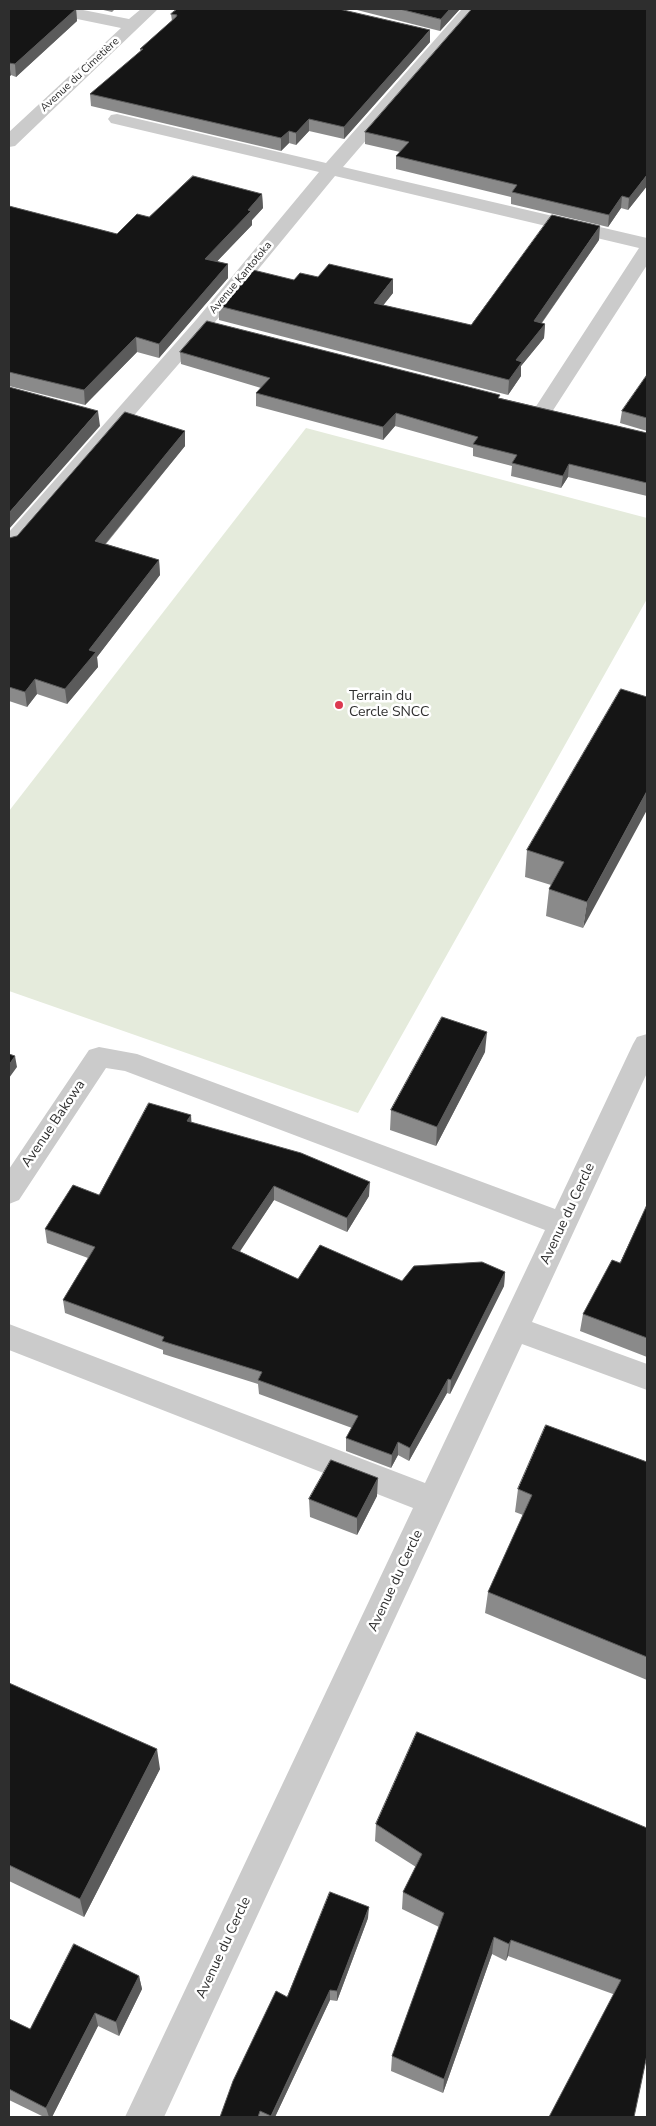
<!DOCTYPE html>
<html>
<head>
<meta charset="utf-8">
<style>
  body { margin:0 }
  #map { position:relative; width:656px; height:2126px; overflow:hidden; background:#fff; font-family:"Nunito Sans",sans-serif }
  canvas { display:block }
  .frame { position:absolute; inset:0; border:10px solid #2e2e2e; pointer-events:none }
</style>
</head>
<body>
<div id="map">
<canvas width="656" height="2126"></canvas>
<div class="frame"></div>
</div>
<script>
const context = document.querySelector('canvas').getContext('2d');
context.lineJoin = 'round';
function fill(path, color) {
  context.fillStyle = color;
  context.fill(path, 'evenodd');
}
function stroke(path, color, width, dash) {
  context.strokeStyle = color;
  context.lineWidth = width;
  context.lineCap = dash ? 'butt' : 'round';
  context.setLineDash(dash || []);
  context.stroke(path);
}
function drawText(font, color, halo, rows, align = 'center') {
  context.font = font + ' "Nunito Sans",sans-serif';
  context.lineWidth = 5;
  context.setLineDash([]);
  context.textBaseline = 'middle';
  context.strokeStyle = halo;
  context.fillStyle = color;
  for (const [text, x, y, turn = 0] of rows) {
    context.save();
    context.translate(x, y);
    context.rotate((+turn || 0) * Math.PI / 180);
    context.textAlign = isNaN(turn) ? turn : align;
    if (halo) context.strokeText(text, 0, 0);
    context.fillText(text, 0, 0);
    context.restore();
  }
}
const green = new Path2D(`
  M306,428L647,518V599L358,1113L9,991V811Z`);
const street = new Path2D(`
  M46,9H78L129,19L141,9H158L15,146L9,147V132L121,28L48,13Z
  M462,9H479L343,167L647,238V265L550,415L543,417L536,415L533,411L639,248L335,176L210,328L17,550L9,552V532L196,320L319,172L111,123L108,119L111,115L117,114L326,163Z
  M647,1034V1073L532,1322L647,1364V1390L522,1344L164,2117H125L413,1508L9,1350V1324L425,1483L545,1230L125,1071L106,1068L19,1200L9,1204V1169L89,1050L99,1047L137,1054L555,1209L633,1044L637,1037Z`);
const wall = new Path2D(`
  M9,9H76L77,21L16,77L11,75L9,77Z
  M99,9H115L112,12Z
  M353,9H460L440,31Z
  M171,14L430,42L344,139L309,131L296,145L289,143L281,151L91,106L90,94L141,52L140,49L172,21Z
  M365,132L647,186L628,210L621,208L608,227L511,204V197L396,169V156L400,152L365,144Z
  M262,194L263,208L252,220V225L217,261L228,264V278L159,358L137,352L85,405L9,386V206L117,234L149,217Z
  M599,240L542,323L545,324L544,338L521,366V376L508,395L219,320V306L294,280L318,277L393,293L383,305L471,325Z
  M180,352L500,398L647,433V496L568,477L561,488L511,476L512,466L473,456V448L395,426L383,440L256,406V393L261,388L181,364Z
  M647,375V431L620,423L622,411Z
  M185,431V446L106,544L159,560L160,575L97,657L98,667L67,704L37,694L27,707L9,701V538L17,536Z
  M621,689L583,928L546,916L549,889L551,885L525,877L527,850Z
  M485,1052L436,1146L390,1130L391,1110Z
  M191,1115V1122L369,1196L347,1232L274,1200L239,1251L298,1279L402,1281L505,1272L504,1286L450,1394L447,1393L409,1461L398,1455L391,1468L346,1451V1438L352,1428L259,1394L258,1384L163,1354V1350L65,1313L63,1300L88,1258L47,1243L45,1229L99,1195Z
  M647,1205V1357L580,1331L583,1314L620,1263Z
  M647,1462V1680L485,1613L488,1592L523,1515L515,1512L518,1489Z
  M377,1496L357,1535L310,1517L309,1499Z
  M9,1683L160,1769L84,1917L9,1881Z
  M376,1824L647,1828V2055L613,1994L508,1956L506,1961L492,1954L443,2093L391,2071L392,2056L439,1927L402,1909L403,1892L416,1867L375,1841Z
  M368,1918L337,2001L330,2000L275,2117H220L287,1997Z
  M139,1976L142,1989L119,2036L98,2026L52,2117H44L9,2100V2019L30,2029Z`);
const shadedWall = new Path2D(`
  M76,9L77,21L16,77L15,64Z
  M450,9H460L440,31L441,19Z
  M430,30V42L344,139V127Z
  M9,63L11,75L9,77Z
  M309,119V131L296,145V133Z
  M289,131V143L281,151V138Z
  M647,175V186L628,210L629,198Z
  M262,194L263,208L252,220V225L206,273L205,259Z
  M622,196L621,208L608,227L609,215Z
  M600,226L599,240L533,335L534,321Z
  M228,264V278L159,358V344Z
  M393,279V293L374,317V303Z
  M545,324L544,338L521,366V376L508,395L509,380L516,360Z
  M136,337L137,352L85,405L84,390Z
  M98,411L100,426L9,529V513Z
  M396,413L395,426L383,440V427Z
  M185,431V446L96,555L95,541Z
  M569,464L568,477L561,488L563,476Z
  M159,560L160,575L97,657L98,667L67,704L65,689L89,650Z
  M35,679L37,694L27,707L25,692Z
  M647,791V810L583,928L587,902Z
  M487,1032L485,1052L436,1146L437,1127Z
  M15,1056L17,1067L9,1078V1065Z
  M191,1115L192,1130L187,1121Z
  M370,1182L369,1196L347,1232V1218Z
  M274,1186V1200L233,1262L232,1248Z
  M505,1272L504,1286L450,1394L451,1380Z
  M448,1379L447,1393L409,1461L410,1448Z
  M398,1442V1455L391,1468L392,1455Z
  M378,1478L377,1496L357,1535V1518Z
  M157,1749L160,1769L84,1917L80,1899Z
  M369,1907L368,1918L337,2001V1991Z
  M494,1937L492,1954L443,2093L444,2079Z
  M511,1940L508,1956L506,1961L509,1944Z
  M139,1976L142,1989L119,2036L116,2022Z
  M330,1990V2000L275,2117H271Z
  M95,2013L98,2026L52,2117H49L46,2108Z`);
const building = new Path2D(`
  M9,9H76L15,64L9,63V64Z
  M177,9H339L430,30L344,127L309,119L296,133L289,131L281,138L90,94L143,49H140L176,17L177,15L171,14Z
  M400,9H450L441,19Z
  M472,9H647V175L629,198L622,196L609,215L512,192L517,185L396,156L409,142L365,132Z
  M193,176L262,194L248,210L251,211L205,259L228,264L159,344L136,337L84,390L9,372V206L117,234L137,214L149,217Z
  M552,215L600,226L534,321L545,324L516,360L522,362L509,380L219,306L249,269L294,280L300,273L318,277L329,264L393,279L374,303L471,325Z
  M207,321L500,395L498,398L647,433V483L569,464L563,476L512,463L517,455L473,444L478,437L396,413L383,427L256,393L270,378L180,352Z
  M647,375V418L622,411Z
  M9,387L98,411L9,513Z
  M125,412L185,431L95,541L159,560L89,650L96,652L65,689L35,679L25,692L9,687V538L17,536Z
  M621,689L647,697V791L587,902L549,889L564,862L527,850Z
  M442,1017L487,1032L437,1127L391,1110Z
  M9,1054L15,1056L9,1065Z
  M149,1103L191,1115L187,1121L301,1153L370,1182L347,1218L274,1186L232,1248L298,1279L320,1245L402,1281L414,1266L482,1262L505,1272L451,1380L448,1379L410,1448L398,1442L392,1455L346,1438L358,1416L258,1380L262,1372L162,1341L164,1337L63,1300L95,1247L45,1229L73,1185L99,1195Z
  M647,1205V1338L583,1314L612,1260L620,1263Z
  M546,1425L647,1462V1657L488,1592L532,1495L518,1489Z
  M331,1460L378,1478L357,1518L309,1499Z
  M9,1683L157,1749L80,1899L9,1865Z
  M417,1732L647,1828V2055L634,2117H549L621,1980L511,1940L509,1944L494,1937L444,2079L392,2056L444,1913L403,1892L422,1854L376,1824Z
  M330,1892L369,1907L337,1991L330,1990L271,2116L260,2111L258,2117H220L233,2081L276,1991L287,1997Z
  M74,1944L139,1976L116,2022L95,2013L46,2108L9,2089V2019L30,2029Z`);
const markers = [
  [339,705,5,"#dc3950"]
];
const farStreetnames = [
  ["Avenue du Cimetière",80,75,-43],
  ["Avenue Kantotoka",241,278,-50]
];
const poiNames = [
  ["Terrain du",349,697],
  ["Cercle SNCC",349,713]
];
const streetNames = [
  ["Avenue Bakowa",54,1124,-56],
  ["Avenue du Cercle",568,1214,-65],
  ["Avenue du Cercle",396,1581,-65],
  ["Avenue du Cercle",224,1948,-65]
];
fill(green, '#e5ebdc');
fill(street, '#cbcbcb');
fill(wall, '#8a8a8a');
fill(shadedWall, '#5b5b5b');
fill(building, '#151515');
stroke(building, '#5b5b5b', 1);
for (const [x, y, r, color] of markers) {
  const dot = new Path2D();
  dot.arc(x, y, r, 0, 2 * Math.PI);
  context.fillStyle = color;
  context.fill(dot);
  stroke(dot, '#fff', 2);
}
drawText('11px', '#2e2e2e', '#fff', farStreetnames);
drawText('14px', '#2e2e2e', '#fff', poiNames, 'left');
drawText('14px', '#2e2e2e', '#fff', streetNames);
</script>
</body>
</html>
